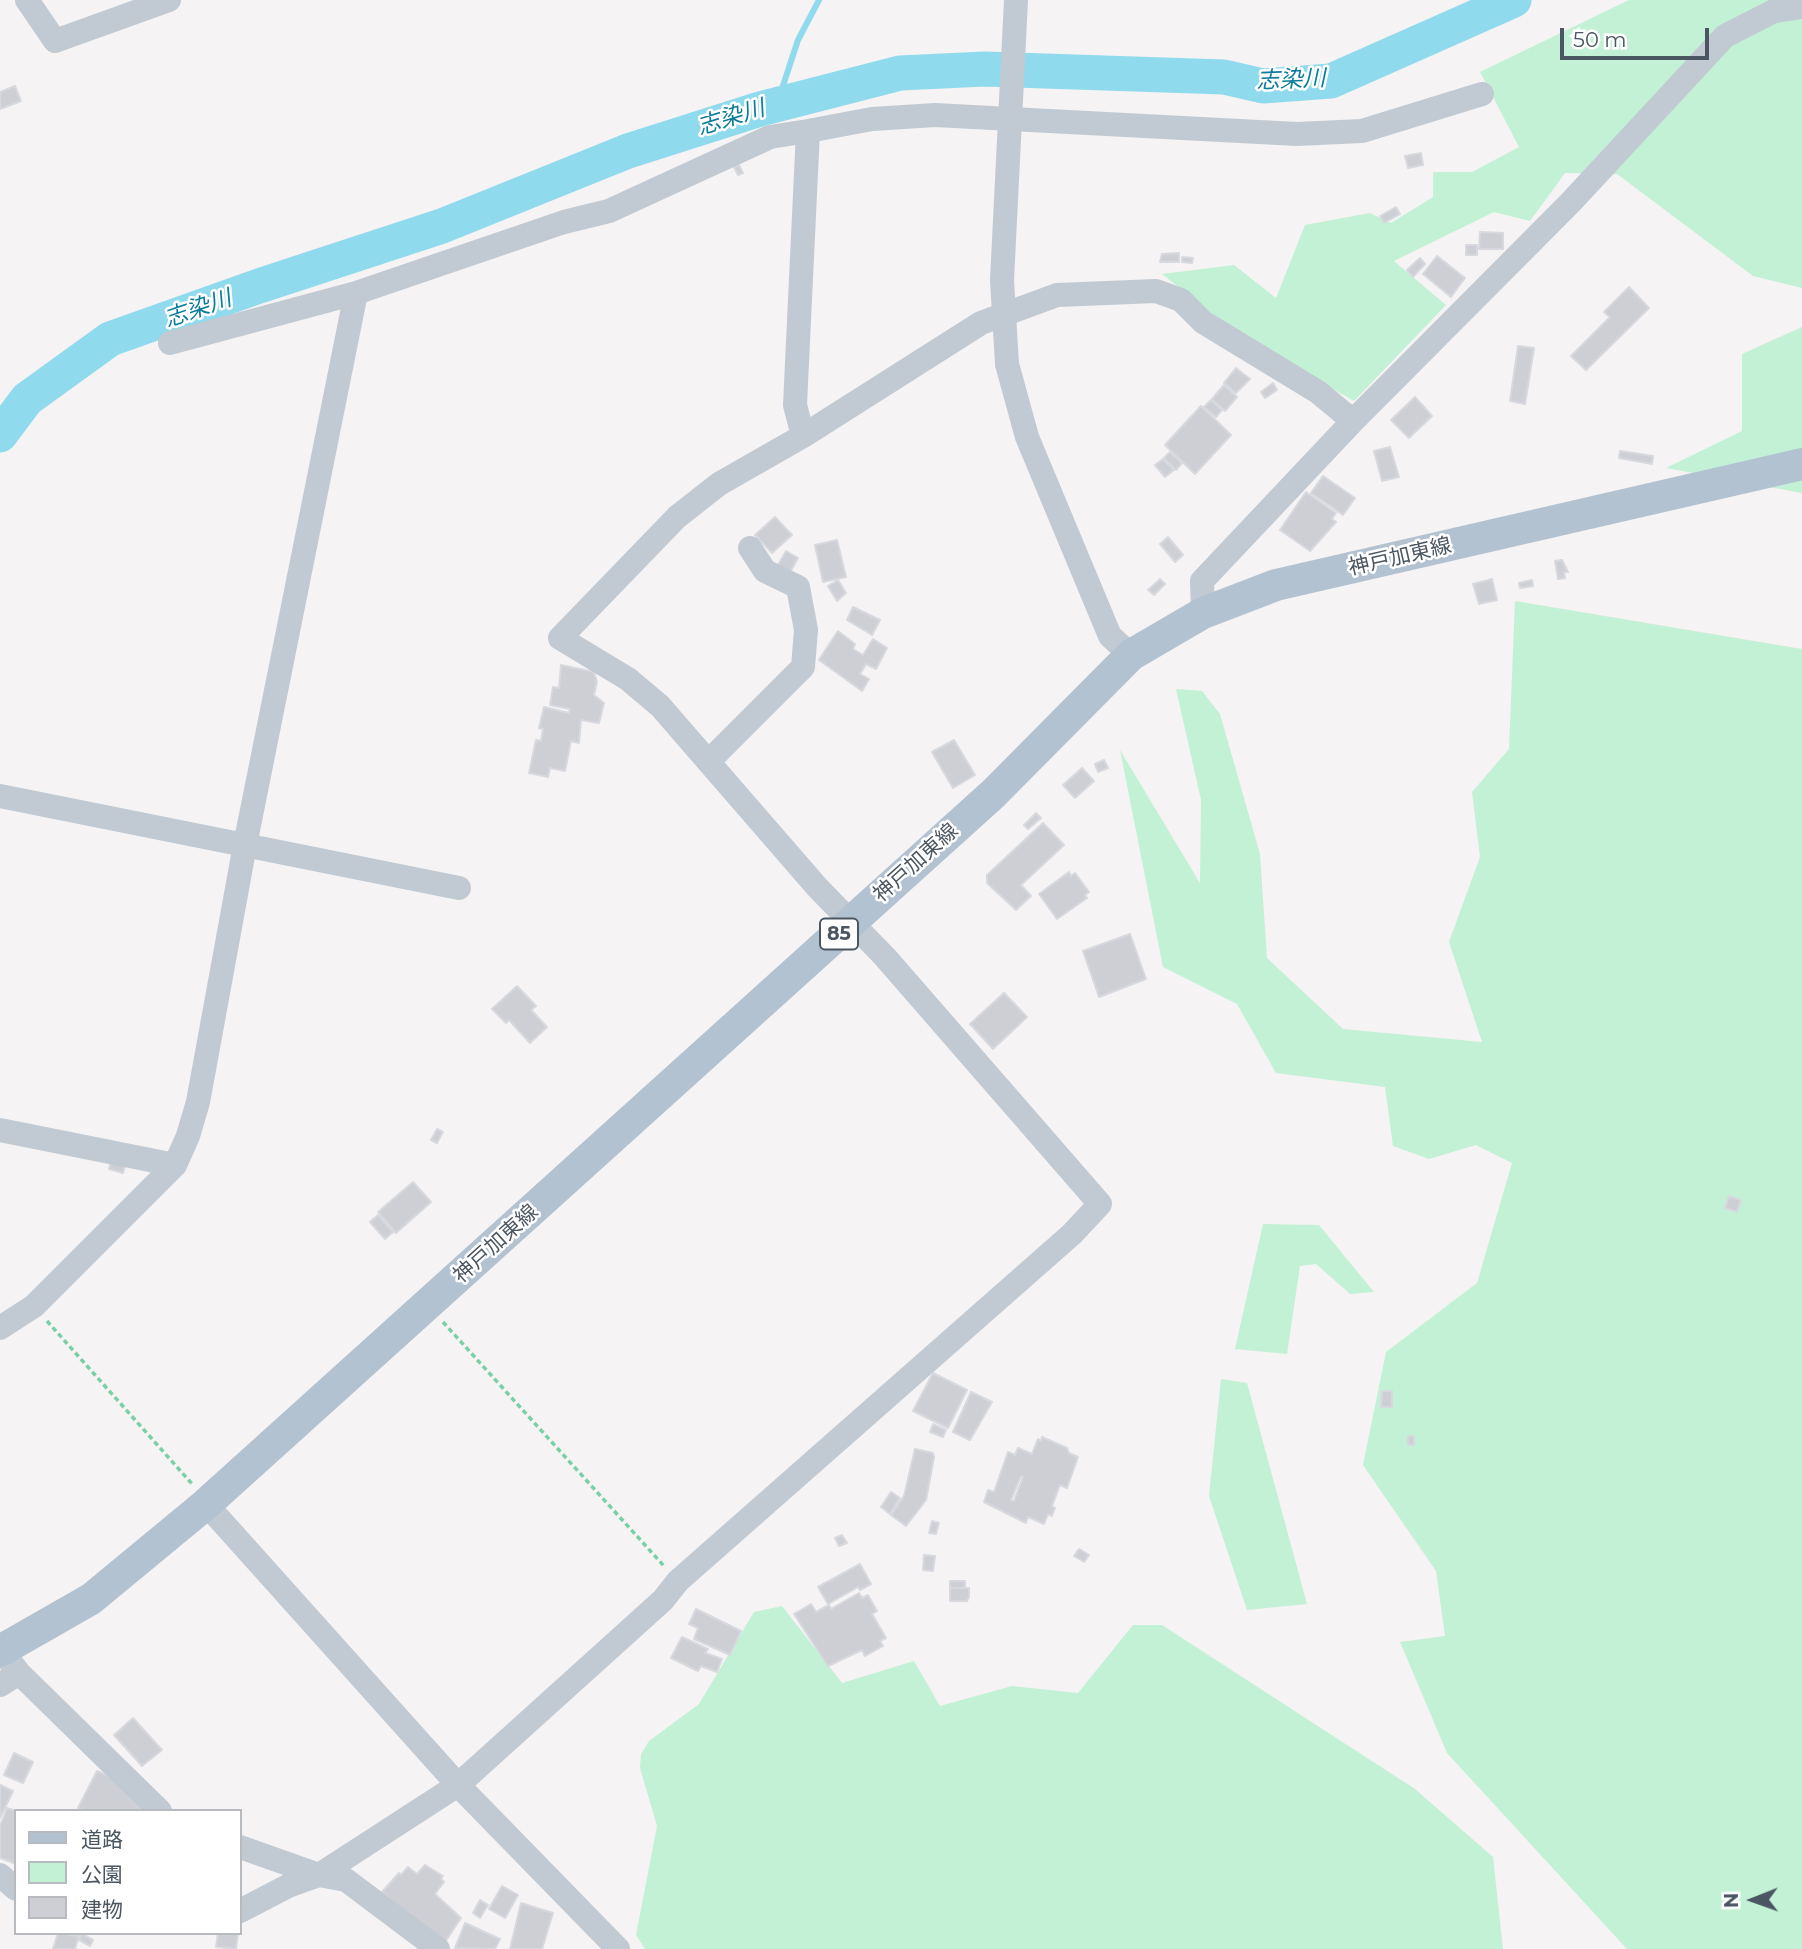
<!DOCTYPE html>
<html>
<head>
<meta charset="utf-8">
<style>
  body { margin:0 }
  #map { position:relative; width:1802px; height:1949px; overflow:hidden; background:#f5f3f3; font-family:Montserrat,"Noto Sans JP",sans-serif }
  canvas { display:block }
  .legend { position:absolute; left:14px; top:1809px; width:228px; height:126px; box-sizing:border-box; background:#fff; border:2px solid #b7bbc0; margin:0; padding:9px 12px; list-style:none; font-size:21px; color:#4a5661 }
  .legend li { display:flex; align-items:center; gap:14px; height:35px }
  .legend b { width:35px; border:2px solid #b7bbc0 }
  .north { position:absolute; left:1718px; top:1865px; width:70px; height:70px; -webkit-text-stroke:5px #fff; paint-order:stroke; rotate:269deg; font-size:19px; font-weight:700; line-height:28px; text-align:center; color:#4a5661 }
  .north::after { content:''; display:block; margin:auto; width:24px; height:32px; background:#4a5661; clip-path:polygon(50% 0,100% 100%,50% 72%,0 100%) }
  .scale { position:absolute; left:1560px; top:28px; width:149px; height:32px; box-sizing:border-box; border:4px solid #4a5661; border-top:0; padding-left:9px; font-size:21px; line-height:24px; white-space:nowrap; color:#4a5661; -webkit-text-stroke:5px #fff; paint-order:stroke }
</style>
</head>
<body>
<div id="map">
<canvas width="1802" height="1949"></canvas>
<ul class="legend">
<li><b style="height:9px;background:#b3c2d1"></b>道路</li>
<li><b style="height:19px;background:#c3f1d5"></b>公園</li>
<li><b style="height:19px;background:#cdcfd5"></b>建物</li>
</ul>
<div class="north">N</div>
<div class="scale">50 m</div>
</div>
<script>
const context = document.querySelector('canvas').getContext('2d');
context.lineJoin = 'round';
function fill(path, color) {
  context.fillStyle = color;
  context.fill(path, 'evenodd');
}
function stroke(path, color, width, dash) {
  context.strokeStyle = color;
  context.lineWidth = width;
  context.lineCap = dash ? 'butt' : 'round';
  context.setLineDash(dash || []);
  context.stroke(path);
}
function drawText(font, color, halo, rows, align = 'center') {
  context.font = font + ' Montserrat,"Noto Sans JP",sans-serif';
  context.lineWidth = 5;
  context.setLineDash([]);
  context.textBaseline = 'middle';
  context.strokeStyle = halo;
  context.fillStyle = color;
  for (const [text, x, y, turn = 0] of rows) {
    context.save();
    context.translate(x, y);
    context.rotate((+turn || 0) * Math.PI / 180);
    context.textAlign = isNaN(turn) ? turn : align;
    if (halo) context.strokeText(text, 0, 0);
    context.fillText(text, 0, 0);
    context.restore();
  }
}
const green = new Path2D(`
  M1629,0H1802V288L1753,276L1617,174L1565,173L1530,221L1494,212L1394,261L1446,305L1354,401L1243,338L1162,274L1234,265L1276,298L1305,225L1370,213L1391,223L1433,197V172H1472L1519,147L1480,72Z
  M1802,327V493L1666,468L1742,431V354Z
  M1515,601L1802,649V1949H1627L1447,1753L1400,1642L1445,1636L1436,1571L1363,1465L1386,1352L1477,1283L1512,1163L1476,1145L1429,1159L1393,1146L1385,1087L1276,1073L1237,1004L1163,967L1120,750L1200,883L1201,800L1176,689L1202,691L1220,714L1260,854L1267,958L1343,1029L1482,1042L1449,942L1480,857L1472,792L1509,749Z
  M1263,1224L1319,1225L1374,1292L1350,1294L1316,1264L1300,1266L1287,1354L1235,1349Z
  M1221,1379L1247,1383L1307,1604L1247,1610L1209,1496Z
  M782,1606L842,1683L914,1661L940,1706L1012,1686L1078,1693L1133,1625H1162L1415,1789L1493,1857L1503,1949H645L636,1935L657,1826L640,1768L641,1754L649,1741L699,1704L754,1612Z`);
const stream = new Path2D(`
  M777,104L798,40L819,0`);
const river = new Path2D(`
  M0,435L27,399L110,339L259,286L442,226L628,151L760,109L900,73L985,69L1224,77L1263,86L1331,81L1514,0`);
const building = new Path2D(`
  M15,86L21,101L0,109V92Z
  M1421,153L1423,165L1408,168L1405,156Z
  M739,165L743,173L738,175L734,167Z
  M1396,207L1400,214L1384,223L1380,216Z
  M1480,232L1503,233V249H1479Z
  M1466,245H1477V255H1466Z
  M1179,253V262H1160L1162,254Z
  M1437,256L1465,278L1451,297L1423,274Z
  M1182,257L1193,258L1192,263L1182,262Z
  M1420,258L1425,264L1413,277L1407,270Z
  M1629,287L1649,308L1586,370L1571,356L1610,317L1604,312Z
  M1518,346L1534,348L1525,404L1510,401Z
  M1236,368L1250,379L1236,393L1224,383Z
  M1273,383L1277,390L1265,398L1261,392Z
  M1224,385L1237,397L1225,411L1212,399Z
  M1415,397L1432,416L1409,438L1391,420Z
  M1211,400L1222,410L1216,417L1204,407Z
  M1201,406L1231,435L1195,474L1165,445Z
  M1390,447L1399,477L1382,481L1374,451Z
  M1620,451L1653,456L1652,464L1619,458Z
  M1170,452L1182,463L1176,470L1164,458Z
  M1163,459L1174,470L1165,477L1155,465Z
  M1323,476L1355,498L1343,515L1311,493Z
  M1306,492L1336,513L1332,519L1336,522L1310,551L1280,530Z
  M775,517L792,535L772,553L755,535Z
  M1168,537L1183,555L1175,562L1160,544Z
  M837,540L846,577L823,582L815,545Z
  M786,551L798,558L789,574L777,567Z
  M1562,560L1568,572H1564L1565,578L1558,579L1555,561Z
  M1160,579L1165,584L1154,595L1148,590Z
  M1492,579L1497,600L1479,604L1473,584Z
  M838,580L846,593L837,601L828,586Z
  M1532,580L1533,586L1520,588L1519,583Z
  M853,607L880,620L872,635L847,620Z
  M838,631L855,644L853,649L863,655L873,639L887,648L876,669L866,664L860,674L869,679L862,691L819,660Z
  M561,665L594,672L597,682L594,695L604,703L599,723L581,720L579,743L571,741L565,771L550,768L548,777L529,773L536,740L541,741L543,729L539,728L544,707L569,713L570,709L550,705L553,687L559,688Z
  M954,740L975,775L953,788L932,752Z
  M1104,760L1108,768L1098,772L1095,764Z
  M1082,768L1094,781L1075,798L1063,785Z
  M1036,813L1041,818L1028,829L1024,825Z
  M1043,823L1064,845L1021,885L1031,896L1016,910L987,883V875Z
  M1069,872L1071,876L1075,873L1089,892L1085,895L1087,898L1057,919L1039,894Z
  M1130,934L1146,979L1099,997L1083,951Z
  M517,986L536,1006L531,1010L547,1027L530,1043L509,1020L506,1023L492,1009Z
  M1004,993L1027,1017L993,1049L970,1024Z
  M437,1129L443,1132L437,1143L431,1140Z
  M112,1158L126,1162L123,1173L109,1169Z
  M413,1182L431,1202L396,1233L378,1212Z
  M1729,1196L1741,1200L1737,1212L1725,1208Z
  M378,1215L393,1232L385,1239L370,1222Z
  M933,1373L967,1390L948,1428L913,1411Z
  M1382,1391H1392V1407H1381Z
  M971,1392L992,1402L970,1440L953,1432Z
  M933,1424L946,1430L943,1437L930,1432Z
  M1408,1436H1414V1445H1408Z
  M1042,1437L1067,1448L1069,1453L1078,1457L1067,1488L1060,1485L1052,1506L1055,1508L1052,1516L1048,1514L1044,1524L1028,1517L1026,1523L984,1502L988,1490L994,1492L1008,1452L1015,1455L1018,1448L1032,1454L1038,1439L1041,1441ZM1021,1476L1023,1477L1014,1501L1011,1500Z
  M915,1449L933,1453L934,1457L926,1500L906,1526L891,1515L904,1496Z
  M891,1492L900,1498L890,1514L881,1507Z
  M932,1521L939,1523L936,1534L929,1533Z
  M842,1535L847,1543L839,1546L835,1538Z
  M1079,1549L1089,1555L1084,1562L1074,1556Z
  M924,1555L935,1556L933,1571L923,1570Z
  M860,1564L871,1584L860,1590L858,1587L828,1604L818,1587Z
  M950,1581H965V1588H950Z
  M950,1588H969V1597L967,1601H950Z
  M859,1593L862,1598L868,1595L877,1611L872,1614L886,1638L880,1641L883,1646L865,1656L862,1650L828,1666L794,1614L811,1604L816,1612L829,1605L831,1609Z
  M696,1609L741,1631L730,1655L694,1639L698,1628L689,1624Z
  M682,1637L708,1649L705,1653L722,1659L717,1672L701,1666L698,1671L671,1658Z
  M133,1718L162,1750L142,1766L114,1735Z
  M14,1753L33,1762L23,1783L4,1775Z
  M97,1771L111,1777L143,1811H84L78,1808Z
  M0,1785L13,1791L0,1818Z
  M7,1808L16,1811V1864L0,1858V1826Z
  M425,1865L443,1876L441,1879L444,1882L435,1894L461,1918L443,1945L382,1892L399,1873L401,1875L408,1867L417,1874Z
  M502,1886L518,1895L505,1918L489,1909Z
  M480,1900L488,1905L480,1918L473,1913Z
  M521,1903L553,1913L542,1949H510Z
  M465,1923L500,1939L495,1949L455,1948Z
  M58,1933L79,1936L75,1949H53Z
  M218,1933H238L236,1949L216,1947Z
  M82,1934L93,1940L90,1946L79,1940Z`);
const path = new Path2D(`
  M47,1321L193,1485
  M443,1322L664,1566`);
const minor = new Path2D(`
  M27,0L55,41L169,0
  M808,131L872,119L935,115L1297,134L1362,131L1482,94
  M170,343L356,293
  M1007,364L1027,437L1110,636L1131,655
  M1203,613L1202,581L1353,421L1570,203L1725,36L1774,11L1802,7
  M710,760L803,667L806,630L798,587L765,571L750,548
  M0,796L459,888
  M0,1130L175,1165
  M0,1328L34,1306L175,1165L188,1136L198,1102L245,845L356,293L564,222L609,211L770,137L808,131L795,405L803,436
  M206,1504L458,1785L618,1949
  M1,1650L19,1673L160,1811
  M0,1685L19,1673
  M240,1847L319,1875L346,1880L438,1949
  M0,1875L16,1889
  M240,1911L288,1886L319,1875L458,1785L663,1600L678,1581L1072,1234L1100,1204L885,957L817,887L660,706L628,679L560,638L677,517L719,484L803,436L981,323L1057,295L1156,291L1181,300L1203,322L1318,392L1353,421`);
const major = new Path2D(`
  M0,1651L91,1599L206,1504L993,794L1131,655L1203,613L1276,585L1802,464`);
const minorBridge = new Path2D(`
  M1007,364L1002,280L1016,0`);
const shields = [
  [839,934,38]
];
const shieldNames = [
  ["85",839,934]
];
const streetNames = [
  ["神戸加東線",1400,557,-13],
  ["神戸加東線",916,863,-42],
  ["神戸加東線",496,1244,-42]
];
const waterNames = [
  ["志染川",1291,80,-2],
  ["志染川",731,118,-17],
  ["志染川",198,309,-19]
];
fill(green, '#c3f1d5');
stroke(stream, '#90daee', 6);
stroke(river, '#90daee', 35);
fill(building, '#cdcfd5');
stroke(building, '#d7d9de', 2);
stroke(path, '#7ad0a6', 3.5, [5, 3.5]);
stroke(minor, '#c1cad2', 24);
stroke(major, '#b3c2d1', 32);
stroke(minorBridge, '#c1cad2', 24);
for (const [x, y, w] of shields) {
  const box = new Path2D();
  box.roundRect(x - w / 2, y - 15.5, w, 31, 5);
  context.fillStyle = '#fff';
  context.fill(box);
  stroke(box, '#4a5661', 2);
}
drawText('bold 19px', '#4a5661', null, shieldNames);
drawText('21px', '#4a5661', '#fff', streetNames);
drawText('italic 23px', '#0c7c9b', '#fff', waterNames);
</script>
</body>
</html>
